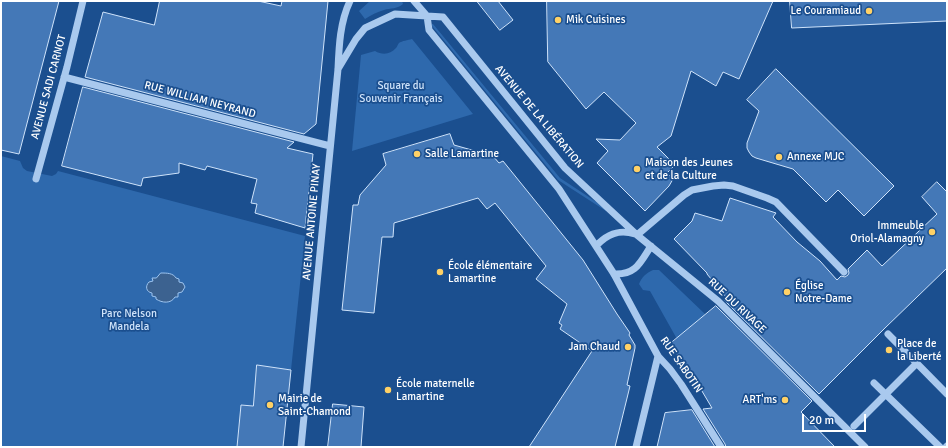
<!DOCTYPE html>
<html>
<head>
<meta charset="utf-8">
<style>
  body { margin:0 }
  #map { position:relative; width:948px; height:448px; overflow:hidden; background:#1b4f8f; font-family:Signika,sans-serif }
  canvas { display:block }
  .frame { position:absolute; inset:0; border:2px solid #fff; pointer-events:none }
  .scale { position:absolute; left:802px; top:414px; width:64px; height:18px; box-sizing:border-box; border:2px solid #fff; border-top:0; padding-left:5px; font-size:12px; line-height:14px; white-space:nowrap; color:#fff; -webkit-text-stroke:3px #1b4f8f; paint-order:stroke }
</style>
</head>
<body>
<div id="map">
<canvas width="948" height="448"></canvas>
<div class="frame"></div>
<div class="scale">20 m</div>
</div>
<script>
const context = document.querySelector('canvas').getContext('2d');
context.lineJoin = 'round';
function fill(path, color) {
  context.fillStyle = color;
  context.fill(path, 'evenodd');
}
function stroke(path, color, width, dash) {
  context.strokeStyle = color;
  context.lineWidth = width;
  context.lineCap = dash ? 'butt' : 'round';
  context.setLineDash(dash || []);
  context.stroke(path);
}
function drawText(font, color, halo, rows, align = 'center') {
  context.font = font + ' Signika,sans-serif';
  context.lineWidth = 3.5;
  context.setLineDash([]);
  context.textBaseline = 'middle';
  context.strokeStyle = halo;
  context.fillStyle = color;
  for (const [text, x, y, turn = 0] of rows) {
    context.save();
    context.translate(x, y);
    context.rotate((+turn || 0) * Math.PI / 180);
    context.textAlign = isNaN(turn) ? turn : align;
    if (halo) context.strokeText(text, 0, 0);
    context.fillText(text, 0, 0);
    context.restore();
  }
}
const green = new Path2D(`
  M370,1H402L403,4C398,9 390,8 384,10C377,12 371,15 365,19L359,11Z
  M432,24H433L560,178L607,209V211H606L558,180L432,26Z
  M412,39L473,114L352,151L361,55L375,51C382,55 390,55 396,48C397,47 398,44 399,43C402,41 408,40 412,39Z
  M1,156L20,161L23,168L27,171L52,176L56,174L58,171L305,236L291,370L257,365L253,406L241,405L237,447H1Z
  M653,270H659L706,315L677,339L650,291L643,290L639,284C642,277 646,273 653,270Z`);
const water = new Path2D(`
  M161,273C167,273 173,273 176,278L179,279V282L183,283L185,287L182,292L178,293V297H175C171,304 162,303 156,299V297L152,296V293C146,292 145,286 149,282L153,281L152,278H156Z`);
const building = new Path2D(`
  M1,1H59L19,154L1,150Z
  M160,1H258L281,6L282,1H328L316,124L304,134L85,77L103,12L154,25Z
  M477,1H498L513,20L500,30Z
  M547,1H773L739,79L723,72L716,86L691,71L671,136L657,147L675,165L667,173L673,179L669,186L645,211L597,163L608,151L596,139L620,140L636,123L604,92L586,109L548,62Z
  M790,1H947V21L792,28Z
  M776,69L894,186L864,216L838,190L826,202L793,169L756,158L752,156L749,152L747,148V143L759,111L747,100Z
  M83,87L294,142L287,148L313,154L305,228L255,213L257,204L251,203L257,179L207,166L205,170L179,163V173L143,178L141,186L62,166Z
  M450,134L454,145L493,156L499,163L503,161L583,260L617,314L630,333L629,335L635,345V348L627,385L630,386L615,447H529L592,351L560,329L562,325L559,323L567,304L536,279L546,266L495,203L487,209L478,198L394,223L393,237H382L374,313L342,310L353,205H358L360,195L386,165L383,154Z
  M937,182L947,192V268L885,328L819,394L724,300L726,297L707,274V273L674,239L692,221L695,213L722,221L730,198L776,213L773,217L797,242L820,261L837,280L841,276L845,277L848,275L849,273L848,269L867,250L882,266L937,214L922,197Z
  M716,306L812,401L801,412L835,447H726L725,444L703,409L712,408L696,381L670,344Z
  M257,365L291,370L283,447H237L241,405L253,406Z
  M333,404L364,407L361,447H328Z
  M692,410L715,447H657L665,413Z`);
const minor = new Path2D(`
  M414,1L427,16L429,30L559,189L614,274L658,356L670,369L681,384L721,447
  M338,69L356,39L365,28L395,14L443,17L565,168L637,235L718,301L865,447
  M64,77L330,146
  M36,179L67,67L83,1
  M637,235L684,195L692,190L713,186L724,185L733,186L767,198L776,202L844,272
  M596,246C607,234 619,229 635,234
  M614,274C636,275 640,263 651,246
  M888,334L947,394
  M874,383L940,447
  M854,426L917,363
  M301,447L338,69C339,46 340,22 350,1
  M636,447L658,356
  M946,447L947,446`);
const markers = [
  [869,11,4,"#ffd166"],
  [558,20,4,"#ffd166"],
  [417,154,4,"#ffd166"],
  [779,157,4,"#ffd166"],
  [637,169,4,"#ffd166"],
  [932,232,4,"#ffd166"],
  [440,272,4,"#ffd166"],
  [787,292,4,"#ffd166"],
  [628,347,4,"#ffd166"],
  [889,350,4,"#ffd166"],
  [388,390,4,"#ffd166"],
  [785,400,4,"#ffd166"],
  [270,405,4,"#ffd166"]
];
const poiNames = [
  ["Le Couramiaud",861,11,"right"],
  ["Mik Cuisines",566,20],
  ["Salle Lamartine",425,154],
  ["Annexe MJC",787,157],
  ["Maison des Jeunes",645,163],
  ["et de la Culture",645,176],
  ["Immeuble",924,226,"right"],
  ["Oriol-Alamagny",924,239,"right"],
  ["École élémentaire",448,266],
  ["Lamartine",448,279],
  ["Église",795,286],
  ["Notre-Dame",795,299],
  ["Place de",897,344],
  ["la Liberté",897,357],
  ["Jam Chaud",620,347,"right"],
  ["École maternelle",396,384],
  ["Lamartine",396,397],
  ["Mairie de",278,399],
  ["Saint-Chamond",278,412],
  ["ART'ms",777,400,"right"]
];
const parkNames = [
  ["Square du",401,86],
  ["Souvenir Français",401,99],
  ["Parc Nelson",129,314],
  ["Mandela",129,327]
];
const streetNames = [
  ["AVENUE SADI CARNOT",49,87,-75],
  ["RUE WILLIAM NEYRAND",200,100,15],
  ["AVENUE DE LA LIBÉRATION",539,117,50],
  ["AVENUE ANTOINE PINAY",312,222,-85],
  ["RUE DU RIVAGE",737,306,43],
  ["RUE SABOTIN",681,365,55]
];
fill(green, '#2e69ad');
fill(water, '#3c6290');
stroke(water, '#9cc4f0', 1);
fill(building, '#4478b7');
stroke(building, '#cfe3fa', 1);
stroke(minor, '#a9c9ee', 7);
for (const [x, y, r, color] of markers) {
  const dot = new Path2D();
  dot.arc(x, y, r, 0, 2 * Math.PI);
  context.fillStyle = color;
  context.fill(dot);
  stroke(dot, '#1b4f8f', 1.5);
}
drawText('11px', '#fff', '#1b4f8f', poiNames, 'left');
drawText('11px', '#cfe3fa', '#1b4f8f', parkNames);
drawText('11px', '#fff', '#1b4f8f', streetNames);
</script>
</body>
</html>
